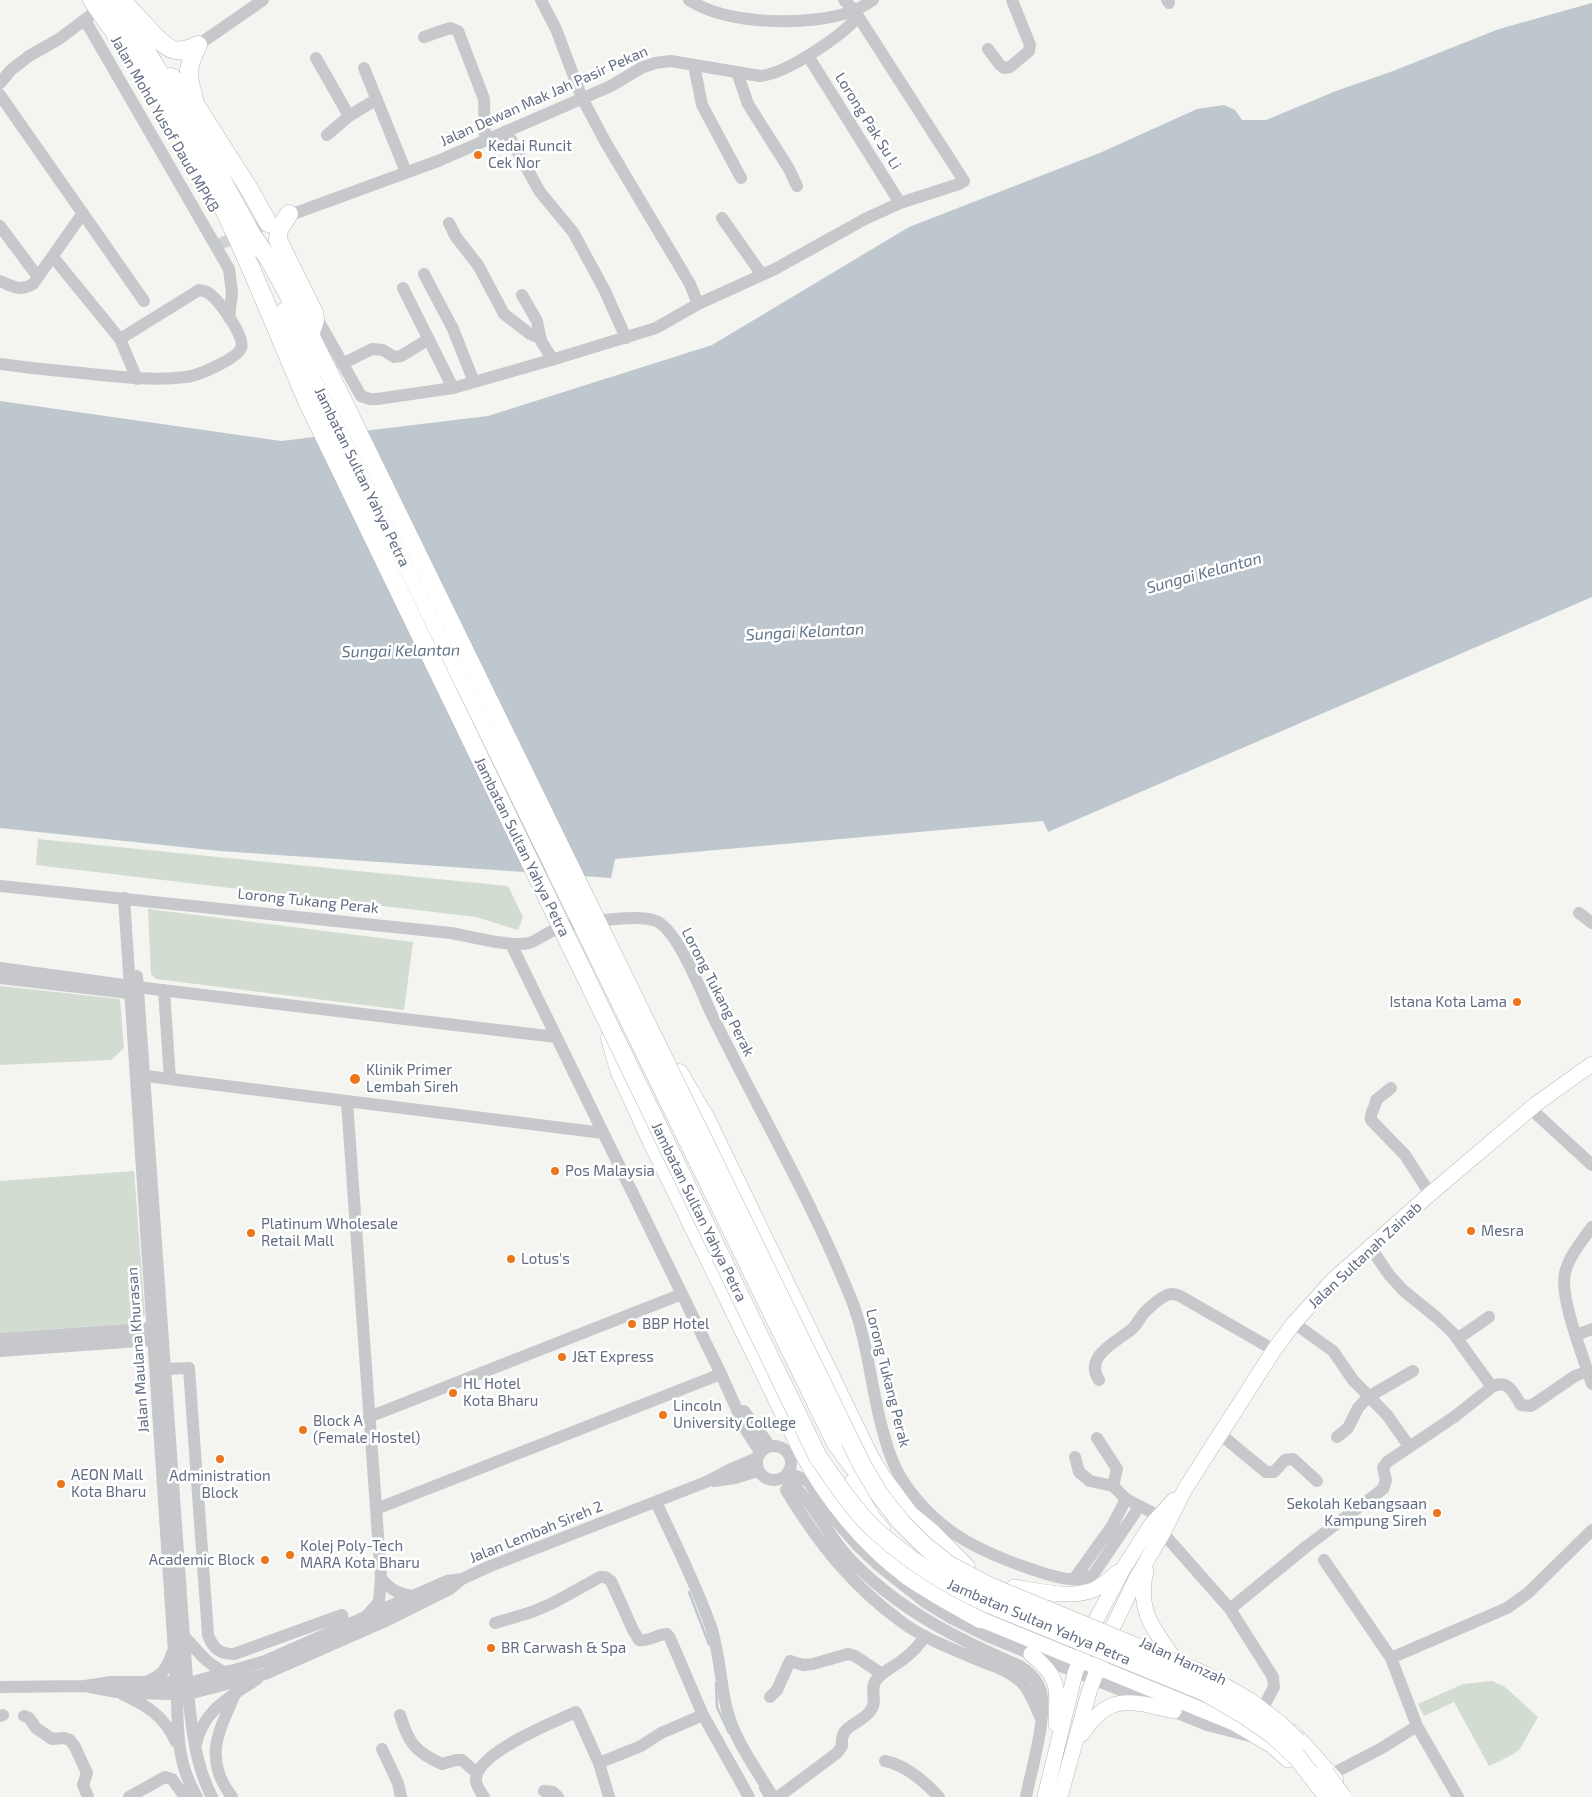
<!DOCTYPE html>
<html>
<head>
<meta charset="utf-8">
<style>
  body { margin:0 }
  canvas { display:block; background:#f4f5f0 }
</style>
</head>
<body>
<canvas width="1592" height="1797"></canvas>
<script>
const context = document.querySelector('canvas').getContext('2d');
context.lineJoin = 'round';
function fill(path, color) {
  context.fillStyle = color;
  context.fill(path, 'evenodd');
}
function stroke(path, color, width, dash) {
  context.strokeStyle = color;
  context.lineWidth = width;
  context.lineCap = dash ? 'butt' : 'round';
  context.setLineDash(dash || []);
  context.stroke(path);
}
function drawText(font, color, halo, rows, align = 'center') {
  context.font = font + ' "Exo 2",sans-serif';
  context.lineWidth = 5;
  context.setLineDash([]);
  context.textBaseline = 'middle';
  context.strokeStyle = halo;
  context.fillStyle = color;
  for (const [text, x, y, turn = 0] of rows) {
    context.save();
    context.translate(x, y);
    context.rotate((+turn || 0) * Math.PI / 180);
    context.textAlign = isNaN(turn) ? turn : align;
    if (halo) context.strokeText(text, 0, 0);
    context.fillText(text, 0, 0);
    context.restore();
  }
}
const green = new Path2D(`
  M38,839L508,886L523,917L518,930L476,917L36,865Z
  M148,909L413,942L404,1010L156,979L151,974Z
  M0,986L120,999L124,1048L111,1060L0,1065Z
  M134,1171L145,1315L136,1323L0,1333V1181Z
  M1492,1681L1505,1687L1538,1717L1520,1749L1512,1755L1489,1766L1454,1702L1424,1716L1418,1704L1463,1684Z`);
const water = new Path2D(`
  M1592,3V597L1048,832L1043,821L615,859L611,878L220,851L0,828V401L281,441L488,416L712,345L909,227L1102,152L1197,109L1224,105L1235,110L1242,120H1266L1336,91L1393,71L1499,29Z`);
const stream = new Path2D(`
  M689,1592L709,1644
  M716,1683L717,1707L729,1733
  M760,1788L765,1797`);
const minorTunnel = new Path2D(`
  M220,244L264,225`);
const minor = new Path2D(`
  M541,0L556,29L582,98L606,143L690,284L698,304
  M689,0C727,25 811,27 853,11C860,8 867,4 873,0
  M1167,0L1169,3
  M85,20L229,269L232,293L229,318
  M424,37L450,28L458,31L484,99L485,140
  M198,45L263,0
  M988,49L1000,65L1004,68L1010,67L1029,51L1030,45L1012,0
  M808,56L900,203
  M316,58L349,116
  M694,65L702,105L741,178
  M364,68L406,172
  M737,72L748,104L789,169L797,186
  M0,83L11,70L29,56L59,39L91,15
  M0,95L144,301
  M506,131L540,192L573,232L604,289L626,338
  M327,135L349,116L377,99
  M282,218L438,161L611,86L641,68L655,63L671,61L760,76C786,74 840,37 858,17
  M722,218L762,275
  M449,223L456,237L478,265L504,314L530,334L540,338
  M0,226L38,277
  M53,257L120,339L137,379
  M424,274L453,329L474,382
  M0,281C12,286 20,292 33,284L83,213
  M403,288L453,388
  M522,295L537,321L541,341L553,360
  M314,313L361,396L370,399H377L453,388L558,358L656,328L698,304L775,269L865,219L900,203L959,184L964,181L854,10L844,0
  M0,364C30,368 60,371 91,374C122,377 154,381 186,377C197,376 237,359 241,348C246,337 219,301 210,294C207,291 203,291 199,290L120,339
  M342,364L372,349L383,350L394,357L401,356L429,339
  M0,886L451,933C469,936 513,948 529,943C539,940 547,932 557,929C579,923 636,913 656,921C678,930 702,994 712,1015C758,1109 811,1199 850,1296C867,1337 870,1381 881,1424C886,1443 891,1461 901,1478C933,1528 973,1549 1028,1568C1045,1574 1077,1586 1093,1575L1139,1507
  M124,898L176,1682C179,1725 174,1759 197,1797
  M1579,913L1592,923
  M511,944L721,1374L746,1430L760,1452
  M0,968L153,989L556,1037
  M137,976L188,1693C192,1729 195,1764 212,1797
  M0,978L137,994
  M164,990L170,1079
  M138,1075L603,1133
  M1391,1088L1376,1100C1376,1108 1369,1112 1371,1120L1405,1155L1430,1194
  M347,1102L381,1578L379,1602L363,1620
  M1531,1109L1592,1165
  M1592,1227C1582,1241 1569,1256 1565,1273C1559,1297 1584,1359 1592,1384
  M1370,1247L1390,1276L1404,1291L1436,1317L1453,1333L1492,1387
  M1294,1323L1333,1351L1353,1380L1387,1415L1409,1446
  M1576,1335L1592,1329
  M0,1339L153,1328
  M1457,1339L1489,1317
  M0,1351L153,1340
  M165,1369L189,1368L208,1635C213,1648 219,1654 234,1654L342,1615L344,1628
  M1099,1380C1083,1356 1118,1341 1132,1329C1137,1324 1140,1318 1144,1313C1150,1307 1164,1294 1172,1294C1175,1294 1177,1295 1180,1296L1274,1350
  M744,1411L770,1446
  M369,1417L682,1294
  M1220,1434L1266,1472H1274L1285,1460L1293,1459L1317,1481
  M1337,1437L1348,1428L1358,1408L1368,1397L1413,1371
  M1097,1438L1117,1469L1113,1486
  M757 1463a17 17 0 1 1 34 0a17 17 0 1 1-34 0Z
  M1075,1457L1079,1472L1090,1481L1113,1486L1126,1499L1159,1516
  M789,1473L808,1481L837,1522L858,1546L878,1565L925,1602L953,1619L985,1635L1031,1654L1207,1725L1250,1736
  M784,1478C813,1498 826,1535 851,1560C899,1610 957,1639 1020,1666C1028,1671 1035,1677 1039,1686C1050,1710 1031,1770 1026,1797
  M714,1481L735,1478L758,1471
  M786,1490C819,1544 851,1585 903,1623C925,1639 953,1649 978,1660C994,1666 1013,1672 1024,1685C1032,1695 1036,1708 1041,1719
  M656,1502C675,1543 696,1584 711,1627C720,1654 720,1682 727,1710C735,1741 756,1769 773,1797
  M376,1509L721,1374
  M1163,1533L1230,1609L1273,1677L1274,1687L1264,1706
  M1324,1560L1391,1658L1417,1726L1382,1748L1332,1774
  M381,1578C390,1590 400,1595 415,1596
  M1074,1579L1112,1526L1126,1499
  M1230,1609L1307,1546L1383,1489L1386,1480L1383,1468L1387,1462L1454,1417L1492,1387C1508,1378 1514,1394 1521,1405L1531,1406L1575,1376L1588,1371
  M495,1623L532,1612L553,1603L600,1577H605L611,1581L633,1630L639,1640C649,1642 657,1634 667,1634L670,1638L703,1715L749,1797
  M184,1636C201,1654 203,1661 226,1673L229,1671
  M1391,1658L1507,1608L1528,1593L1592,1530
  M148,1681C162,1676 168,1667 172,1653
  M85,1686L117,1692L167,1694L196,1692L265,1674L390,1619L450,1589L462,1579L488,1567L706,1482L731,1469L757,1458
  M0,1687L85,1686L111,1682H193L265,1661L447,1581L462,1579
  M122,1694C148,1706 164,1716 176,1742
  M770,1697L777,1690L790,1661L803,1665L813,1664L848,1654L855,1656L882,1674
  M400,1715C408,1742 415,1752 442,1764L456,1760H462L477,1773
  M0,1716L3,1715
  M24,1716L29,1718L36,1728L52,1739L64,1738L70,1740L75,1747L87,1773L83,1785L88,1797
  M1417,1726L1458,1797
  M196,1744C204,1709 229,1698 257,1679
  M382,1749L398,1783L401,1797
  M885,1761C906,1765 925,1782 939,1797
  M599,1763L641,1746L661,1733L703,1715
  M544,1791L553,1792L558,1797
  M129,1797L165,1777L172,1779L185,1797
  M232,1797C203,1759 218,1733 235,1694
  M484,1797C481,1792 476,1786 476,1780C475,1753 554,1722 576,1712L599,1763L609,1797
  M778,1797L837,1753L842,1746C839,1724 861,1725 871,1710C878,1700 869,1689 876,1680C882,1672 893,1667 901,1661C911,1654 919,1646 925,1636`);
const major = new Path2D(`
  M311,374L322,396
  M834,1443L870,1492
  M852,1482L874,1519L883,1529
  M1146,1571C1137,1607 1151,1626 1171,1654
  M1014,1587C1039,1591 1068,1599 1093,1590C1102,1586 1110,1579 1118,1572
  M971,1611L980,1619L1234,1723L1271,1745L1288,1760
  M1031,1654C1061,1678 1057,1688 1056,1724
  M1293,1732L1336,1780
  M1082,1734C1109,1692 1132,1701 1174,1711
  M1045,1797L1075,1673L1095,1622L1123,1569L1151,1525L1174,1500
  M1060,1797L1089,1692L1112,1629L1137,1577L1163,1533L1185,1489L1274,1350L1294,1323L1334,1279L1430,1194L1536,1104L1592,1064`);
const highway = new Path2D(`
  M92,0C135,62 180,124 215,191C250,260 277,332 308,403
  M111,0L141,43L198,136L252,235L270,261L310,335L337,389
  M120,0C137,12 158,47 175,50C183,52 191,48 198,45
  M171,77L197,107L251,192L268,223
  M194,99C187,73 186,69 198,45
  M289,214L279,229L278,240L314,313L315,320L310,335
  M285,311L311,374
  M610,1038L619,1070L652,1142L803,1452C828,1499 865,1544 908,1576C931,1592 956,1605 980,1619
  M679,1073L705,1117L870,1458L881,1476L910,1515L932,1533L966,1567`);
const majorBridge = new Path2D(`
  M322,396L834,1443`);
const highwayBridge = new Path2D(`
  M337,389L862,1465L879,1494L901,1522L925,1546L949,1565L989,1586L1202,1674L1250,1702L1280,1725L1298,1742
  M308,403L818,1457C835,1481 852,1508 874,1529C909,1561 947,1585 989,1604L1205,1692L1246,1716L1273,1735L1297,1757L1328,1797
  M1325,1773L1342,1797`);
const markers = [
  [478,155,5,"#ec7619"],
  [1517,1002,5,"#ec7619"],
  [355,1079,6,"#ec7619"],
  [555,1171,5,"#ec7619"],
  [1471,1231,5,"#ec7619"],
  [251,1233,5,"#ec7619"],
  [511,1259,5,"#ec7619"],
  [632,1324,5,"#ec7619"],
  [562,1357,5,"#ec7619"],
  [453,1393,5,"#ec7619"],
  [663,1415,5,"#ec7619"],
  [303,1430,5,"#ec7619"],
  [220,1459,5,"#ec7619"],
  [61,1484,5,"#ec7619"],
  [1437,1513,5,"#ec7619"],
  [290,1555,5,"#ec7619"],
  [265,1560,5,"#ec7619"],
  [491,1648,5,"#ec7619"]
];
const streetNames = [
  ["Jalan Dewan Mak Jah Pasir Pekan",544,96,-24],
  ["Lorong Pak Su Li",868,121,58],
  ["Jalan Mohd Yusof Daud MPKB",165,124,60],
  ["Jambatan Sultan Yahya Petra",362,477,64],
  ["Jambatan Sultan Yahya Petra",522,847,64],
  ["Lorong Tukang Perak",308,901,6],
  ["Lorong Tukang Perak",718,992,63],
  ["Jambatan Sultan Yahya Petra",699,1212,64],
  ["Jalan Sultanah Zainab",1365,1255,-43],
  ["Jalan Maulana Khurasan",138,1350,-94],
  ["Lorong Tukang Perak",888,1378,76],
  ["Jalan Lembah Sireh 2",536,1532,-22],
  ["Jambatan Sultan Yahya Petra",1039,1622,23],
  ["Jalan Hamzah",1183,1661,25]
];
const poiNames = [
  ["Kedai Runcit",488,146],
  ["Cek Nor",488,163],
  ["Istana Kota Lama",1507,1002,"right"],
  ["Klinik Primer",366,1070],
  ["Lembah Sireh",366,1087],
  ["Pos Malaysia",565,1171],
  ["Platinum Wholesale",261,1224],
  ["Retail Mall",261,1241],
  ["Mesra",1481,1231],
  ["Lotus's",521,1259],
  ["BBP Hotel",642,1324],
  ["J&T Express",572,1357],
  ["HL Hotel",463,1384],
  ["Kota Bharu",463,1401],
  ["Lincoln",673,1406],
  ["University College",673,1423],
  ["Block A",313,1421],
  ["(Female Hostel)",313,1438],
  ["AEON Mall",71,1475],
  ["Kota Bharu",71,1492],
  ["Administration",220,1476,"center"],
  ["Block",220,1493,"center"],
  ["Sekolah Kebangsaan",1427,1504,"right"],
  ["Kampung Sireh",1427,1521,"right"],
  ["Kolej Poly-Tech",300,1546],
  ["MARA Kota Bharu",300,1563],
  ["Academic Block",255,1560,"right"],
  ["BR Carwash & Spa",501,1648]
];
const waterNames = [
  ["Sungai Kelantan",1204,573,-15],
  ["Sungai Kelantan",805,632,-3],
  ["Sungai Kelantan",401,651,-1]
];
fill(green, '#d3dcd1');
fill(water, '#bfc7ce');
stroke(stream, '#bfc7ce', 2.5);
stroke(minorTunnel, '#d0d3d5', 12, [12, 6]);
stroke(major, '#b6b9be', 16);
stroke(highway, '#b8b9bd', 19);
stroke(minor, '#c6c8cc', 12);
stroke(major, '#fff', 15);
stroke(highway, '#fff', 18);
stroke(majorBridge, '#b6b9be', 16, []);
stroke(highwayBridge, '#b8b9bd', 19, []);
stroke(majorBridge, '#fff', 15);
stroke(highwayBridge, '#fff', 18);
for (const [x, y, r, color] of markers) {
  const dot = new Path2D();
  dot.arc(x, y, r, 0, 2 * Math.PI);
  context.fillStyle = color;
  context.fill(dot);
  stroke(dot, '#fff', 2);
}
drawText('15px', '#626d83', '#fff', streetNames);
drawText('15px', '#626d83', '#fff', poiNames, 'left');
drawText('italic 16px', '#627587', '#fff', waterNames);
</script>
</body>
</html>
